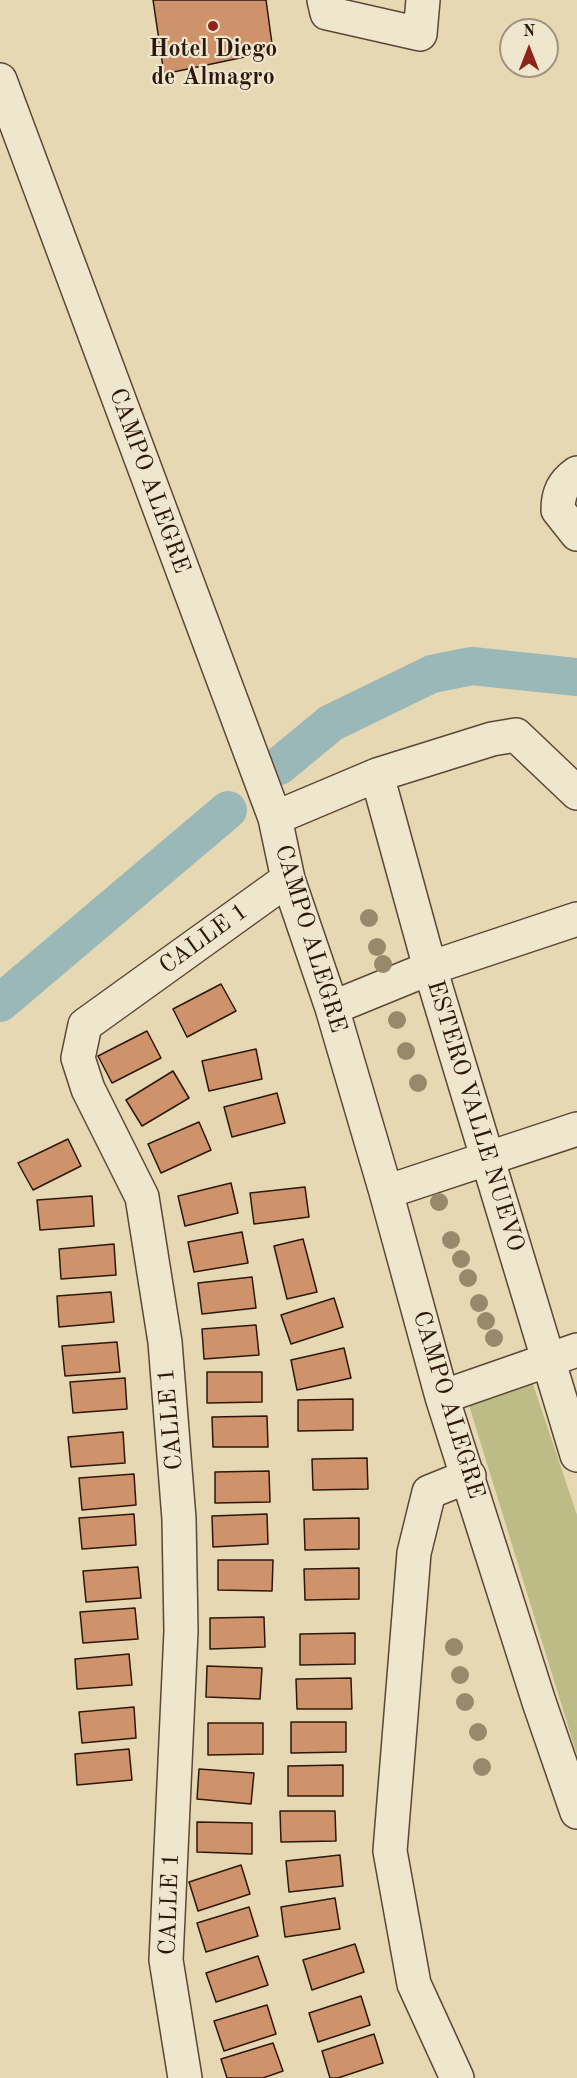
<!DOCTYPE html>
<html>
<head>
<meta charset="utf-8">
<style>
  body { margin:0 }
  #map { position:relative; width:577px; height:2078px; overflow:hidden; background:#e6d8b3; font-family:"Old Standard TT",serif }
  canvas { display:block }
  .north { position:absolute; left:499px; top:18px; width:60px; height:60px; box-sizing:border-box; background:#efe6ce; border:2px solid #a19380; border-radius:50%; rotate:0deg; font-size:16px; font-weight:700; line-height:24px; text-align:center; color:#2d170b }
  .north::after { content:''; display:block; margin:auto; width:21px; height:27px; background:#8f2418; clip-path:polygon(50% 0,100% 100%,50% 72%,0 100%) }
</style>
</head>
<body>
<div id="map">
<canvas width="577" height="2078"></canvas>
<div class="north">N</div>
</div>
<script>
const context = document.querySelector('canvas').getContext('2d');
context.lineJoin = 'round';
function fill(path, color) {
  context.fillStyle = color;
  context.fill(path, 'evenodd');
}
function stroke(path, color, width, dash) {
  context.strokeStyle = color;
  context.lineWidth = width;
  context.lineCap = dash ? 'butt' : 'round';
  context.setLineDash(dash || []);
  context.stroke(path);
}
function drawText(font, color, halo, rows, align = 'center') {
  context.font = font + ' "Old Standard TT",serif';
  context.lineWidth = 4.5;
  context.setLineDash([]);
  context.textBaseline = 'middle';
  context.strokeStyle = halo;
  context.fillStyle = color;
  for (const [text, x, y, turn = 0] of rows) {
    context.save();
    context.translate(x, y);
    context.rotate((+turn || 0) * Math.PI / 180);
    context.textAlign = isNaN(turn) ? turn : align;
    if (halo) context.strokeText(text, 0, 0);
    context.fillText(text, 0, 0);
    context.restore();
  }
}
const green = new Path2D(`
  M532,1381L577,1515V1755L468,1402Z`);
const canal = new Path2D(`
  M279,766L331,723L432,674L472,666L577,677
  M0,1003L228,810`);
const building = new Path2D(`
  M153,0H266L273,51L164,74Z
  M221,984L236,1011L187,1037L173,1009Z
  M147,1031L161,1058L112,1083L98,1056Z
  M256,1049L262,1079L209,1091L202,1061Z
  M173,1071L189,1098L142,1126L126,1100Z
  M277,1093L285,1123L232,1137L224,1107Z
  M199,1122L211,1150L161,1173L148,1144Z
  M68,1139L81,1166L33,1190L18,1163Z
  M231,1183L238,1213L185,1226L178,1196Z
  M305,1187L309,1217L254,1224L250,1193Z
  M92,1196L94,1226L40,1230L37,1200Z
  M242,1232L248,1263L194,1272L188,1242Z
  M303,1239L317,1292L287,1299L274,1246Z
  M114,1244L116,1275L61,1279L59,1249Z
  M252,1277L256,1308L202,1314L198,1283Z
  M111,1292L114,1322L59,1327L57,1296Z
  M334,1298L343,1327L291,1344L281,1315Z
  M256,1325L259,1355L204,1359L202,1329Z
  M117,1342L120,1372L65,1376L62,1346Z
  M344,1348L351,1378L297,1390L291,1360Z
  M207,1372H262V1402L207,1403Z
  M125,1378L127,1409L73,1413L70,1382Z
  M353,1399V1430L298,1431V1400Z
  M267,1416L268,1447H213L212,1417Z
  M123,1432L125,1463L71,1467L68,1437Z
  M367,1458L368,1489L313,1490L312,1459Z
  M269,1471L270,1502L215,1503V1472Z
  M134,1474L136,1505L82,1510L79,1478Z
  M134,1514L136,1545L82,1549L79,1518Z
  M267,1514L268,1544L213,1547L212,1516Z
  M359,1518V1549L305,1550L304,1519Z
  M218,1560H273L272,1591L218,1590Z
  M138,1567L141,1598L86,1602L83,1571Z
  M359,1568V1599L305,1600L304,1569Z
  M135,1608L138,1639L83,1643L80,1612Z
  M264,1617L265,1647L210,1649V1618Z
  M355,1633V1664L300,1665V1634Z
  M129,1654L132,1685L77,1689L75,1659Z
  M207,1666L262,1668L260,1699L206,1697Z
  M351,1678L352,1709H297L296,1679Z
  M134,1707L136,1738L82,1743L79,1712Z
  M291,1722H346V1752L291,1753Z
  M208,1723H263V1754L208,1755Z
  M129,1749L132,1780L77,1785L75,1754Z
  M343,1765V1796H288V1766Z
  M199,1769L254,1773L251,1804L197,1799Z
  M280,1811H335L336,1841L281,1842Z
  M197,1822L252,1823V1854L197,1852Z
  M340,1855L343,1886L289,1892L286,1861Z
  M241,1865L250,1894L198,1911L189,1882Z
  M335,1898L340,1929L285,1937L281,1907Z
  M249,1907L258,1936L206,1952L197,1923Z
  M355,1944L364,1972L312,1990L303,1960Z
  M258,1956L268,1985L216,2002L206,1973Z
  M361,1996L370,2025L318,2042L309,2013Z
  M267,2005L276,2034L224,2051L214,2021Z
  M374,2034L383,2063L338,2078H330L322,2051Z
  M273,2043L283,2071L263,2078H227L221,2059Z`);
const minor = new Path2D(`
  M324,0L327,13L420,34L423,0
  M0,80L275,818L288,879L332,1008L386,1192L442,1397L539,1702L577,1812
  M577,473C563,483 558,493 558,510L577,534
  M377,775L430,968L577,1455
  M275,818L377,775L492,739L516,735L577,793
  M332,1008L430,968L577,919
  M386,1192L577,1129
  M442,1397L577,1350
  M185,2078L166,1960L181,1631L179,1519L165,1342L142,1197L88,1089L78,1058L85,1025L288,879
  M457,2078L414,1984L390,1851L414,1553L429,1492L469,1476`);
const trees = [
  [369,918],
  [377,947],
  [383,964],
  [397,1020],
  [406,1051],
  [418,1083],
  [439,1202],
  [451,1240],
  [461,1259],
  [468,1278],
  [479,1303],
  [486,1321],
  [494,1338],
  [454,1647],
  [460,1675],
  [465,1702],
  [478,1732],
  [482,1767]
];
const markers = [
  [213,26,6,"#8f2418"]
];
const poiNames = [
  ["Hotel Diego",213,50],
  ["de Almagro",213,78]
];
const streetNames = [
  ["CAMPO ALEGRE",149,481,70],
  ["CALLE 1",204,939,-36],
  ["CAMPO ALEGRE",310,939,73],
  ["ESTERO VALLE NUEVO",475,1116,73],
  ["CAMPO ALEGRE",448,1405,73],
  ["CALLE 1",171,1419,-95],
  ["CALLE 1",170,1904,-88]
];
fill(green, '#bdbc87');
stroke(canal, '#9ab8b7', 38);
fill(building, '#cf936c');
stroke(building, '#2d170b', 1.5);
stroke(minor, '#5b4735', 36);
stroke(minor, '#efe6ce', 33);
context.fillStyle = '#98896b';
for (const [x, y] of trees) {
  context.beginPath();
  context.arc(x, y, 9, 0, 2 * Math.PI);
  context.fill();
}
for (const [x, y, r, color] of markers) {
  const dot = new Path2D();
  dot.arc(x, y, r, 0, 2 * Math.PI);
  context.fillStyle = color;
  context.fill(dot);
  stroke(dot, '#efe6ce', 2);
}
drawText('bold 24px', '#2d170b', '#efe6ce', poiNames);
drawText('24px', '#2d170b', '#efe6ce', streetNames);
</script>
</body>
</html>
